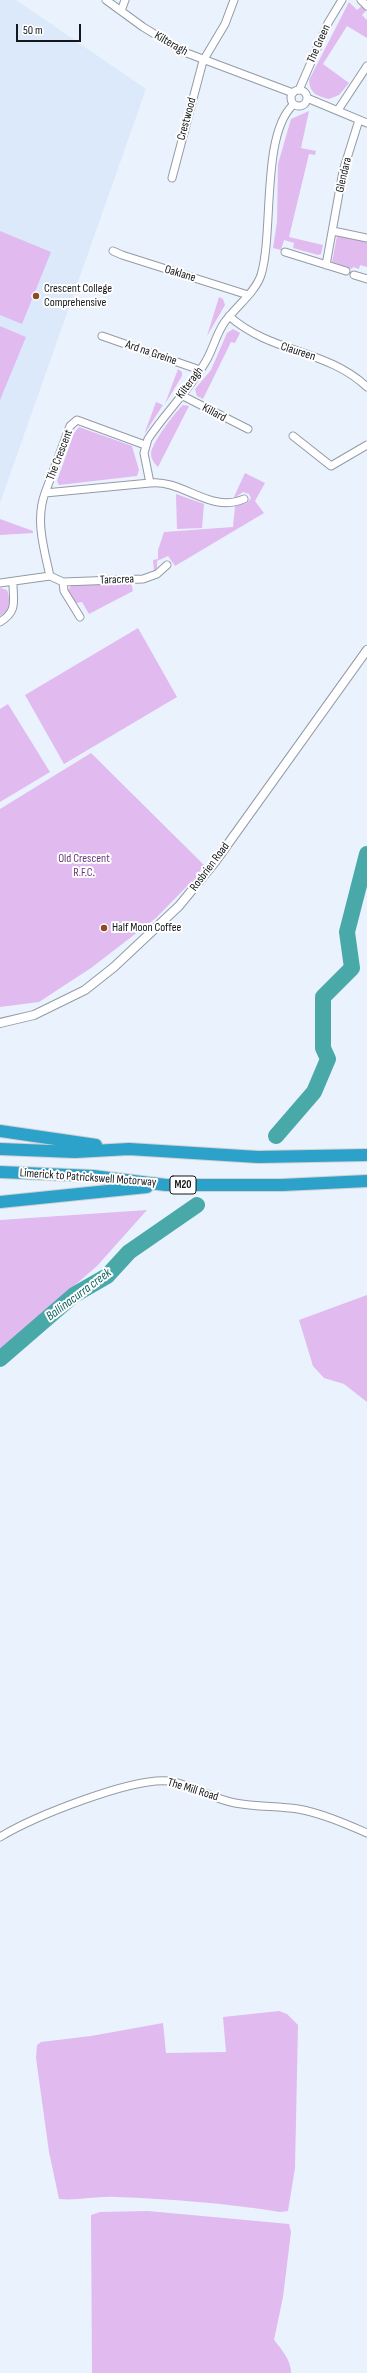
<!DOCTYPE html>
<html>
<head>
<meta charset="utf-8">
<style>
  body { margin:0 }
  #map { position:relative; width:367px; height:2373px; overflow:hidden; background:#eaf2fe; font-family:"Sofia Sans Condensed",sans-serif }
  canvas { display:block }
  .scale { position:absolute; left:16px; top:24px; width:65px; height:18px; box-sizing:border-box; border:2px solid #14171b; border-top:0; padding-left:5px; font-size:12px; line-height:14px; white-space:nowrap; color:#14171b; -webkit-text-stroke:3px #fff; paint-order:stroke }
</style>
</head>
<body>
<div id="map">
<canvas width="367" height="2373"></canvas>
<div class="scale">50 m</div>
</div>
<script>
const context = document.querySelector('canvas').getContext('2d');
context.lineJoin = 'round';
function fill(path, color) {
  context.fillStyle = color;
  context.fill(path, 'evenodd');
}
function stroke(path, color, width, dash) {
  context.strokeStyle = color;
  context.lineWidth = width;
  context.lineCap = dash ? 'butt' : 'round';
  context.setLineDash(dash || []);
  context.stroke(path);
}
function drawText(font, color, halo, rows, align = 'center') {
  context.font = font + ' "Sofia Sans Condensed",sans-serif';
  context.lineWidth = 4;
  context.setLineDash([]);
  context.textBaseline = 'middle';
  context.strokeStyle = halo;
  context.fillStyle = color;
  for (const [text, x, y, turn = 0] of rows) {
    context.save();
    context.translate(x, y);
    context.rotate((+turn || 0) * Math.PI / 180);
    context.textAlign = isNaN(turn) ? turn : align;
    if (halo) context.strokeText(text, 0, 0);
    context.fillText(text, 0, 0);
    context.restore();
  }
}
const built = new Path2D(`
  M0,0H16L146,89L0,503Z`);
const green = new Path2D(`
  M349,2L357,10L362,6L366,11L362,15L367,20V38L347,26L323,64L349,83L339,95L329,99C317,96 310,94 309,80Z
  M309,111L301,148L316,151L315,155L309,154L289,237L323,245L321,254L318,255L293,248L294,243L284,240L281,250L273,248L277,222L278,164L291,119Z
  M0,231L51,252L22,324L0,315Z
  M337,236L367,242V267L360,265L359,269L353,267L352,269L332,262Z
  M219,297L223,299L225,305L207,336Z
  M0,326L26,337L0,400Z
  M233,329L240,333L235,343L231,342L203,399L197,396L195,389L211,370L227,333Z
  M178,369L182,372V376L165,404Z
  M156,402L163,405L145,433V432Z
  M183,405L189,406L158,467C154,463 151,459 151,453C152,443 175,412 183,405Z
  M79,427L132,446L139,470L137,476L59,485L57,481L74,433Z
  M245,473L265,483L255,501L264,513L175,566L168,556L157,561V568L154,571L153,560L158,559V550L164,532L233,527L235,506L247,503L251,498L249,494L243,492L233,499Z
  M176,494L204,504L202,528L177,529Z
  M0,519L33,531V533L0,535Z
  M131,582L133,591L89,614L82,602L76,603L68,590L72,585Z
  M0,588L7,590C11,601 10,610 0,616Z
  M138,628L177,697L64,764L25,695Z
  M8,704L50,772L0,802V709Z
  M91,753L204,865L195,878L156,918L91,968L39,1002L0,1007V809Z
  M147,1210L97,1266L0,1350V1220Z
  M367,1295V1402L344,1384L324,1378L313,1366L299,1320Z
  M279,2011L287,2014L298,2025L295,2168L288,2211L280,2212C225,2203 171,2199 115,2197C96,2196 77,2201 59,2199L49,2152L36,2058L37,2045L41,2042L91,2036L163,2023L166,2053L226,2052L223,2017Z
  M148,2211L289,2224L291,2232L283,2297L274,2340C282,2350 291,2360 291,2373H92L91,2215L100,2212Z`);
const river = new Path2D(`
  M276,1136L314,1092L328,1059L323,1048V997L352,968L347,932L367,854
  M0,1359L74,1295L107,1276L129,1252L197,1205`);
const minor = new Path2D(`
  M106,0L143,27L184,52L293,93
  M361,0L367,6
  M121,11L125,0
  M291 98a8 8 0 1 1 16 0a8 8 0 1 1-16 0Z
  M299,90L328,23L342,0
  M307,98L367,123
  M338,110L367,66
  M172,178L203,61L225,24L234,0
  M333,231L367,238
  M113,251L122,255L248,295
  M285,252L346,271
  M326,265L343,171L359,120
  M354,275L367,279
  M229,316C272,354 327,349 367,387
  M102,336L200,370
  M181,395L248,429
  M293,436L331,466L367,445
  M150,483C183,479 210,514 244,499
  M45,493L70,426L77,420L145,445
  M50,576C44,549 35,520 45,493L150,483L144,453L148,439C166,412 190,389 206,361C213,349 216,335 224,323C235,307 255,293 261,275C274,232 261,135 293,105
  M63,582L64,591L80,617
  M0,583L50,576L63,582L143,579L157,574L167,565
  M0,622C18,611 13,601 13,583
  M0,1837C33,1817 132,1777 169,1781C189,1784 213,1799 235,1803C256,1807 277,1806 298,1809C321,1813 346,1824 367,1833`);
const tertiary = new Path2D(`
  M0,1023L34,1015L85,990L114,967L179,906L215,862L367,650`);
const motorway = new Path2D(`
  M0,1131L96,1145
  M0,1149L75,1152L129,1149L258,1157L367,1155
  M0,1172L93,1176L166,1185H282L367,1181
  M0,1202L147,1187`);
const markers = [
  [36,296,4,"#8f4923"],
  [104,928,4,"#8f4923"]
];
const shields = [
  [183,1185,26]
];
const shieldNames = [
  ["M20",183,1185]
];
const streetNames = [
  ["Kilteragh",171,44,30],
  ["The Green",319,44,-66],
  ["Crestwood",187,119,-75],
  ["Glendara",344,175,-77],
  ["Oaklane",180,274,17],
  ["Claureen",298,352,18],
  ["Ard na Greine",151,353,19],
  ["Kilteragh",190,383,-53],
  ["Killard",214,413,28],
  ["The Crescent",60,455,-69],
  ["Taracrea",117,580,-2],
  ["Rosbrien Road",210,867,-53],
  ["Limerick to Patrickswell Motorway",88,1178,4],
  ["The Mill Road",193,1790,17]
];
const poiNames = [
  ["Crescent College",44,289],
  ["Comprehensive",44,303],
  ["Half Moon Coffee",112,928]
];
const parkNames = [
  ["Old Crescent",84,859],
  ["R.F.C.",84,873]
];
const waterNames = [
  ["Ballinacurra creek",79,1295,-37]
];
fill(built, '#dbe9fb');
fill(green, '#e1baf0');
stroke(river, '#49a9a9', 16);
stroke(minor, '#939ba6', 9);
stroke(tertiary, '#939ba6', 10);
stroke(motorway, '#d0d1d1', 14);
stroke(minor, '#fff', 7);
stroke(tertiary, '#fff', 8);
stroke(motorway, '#2ca1c9', 12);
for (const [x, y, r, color] of markers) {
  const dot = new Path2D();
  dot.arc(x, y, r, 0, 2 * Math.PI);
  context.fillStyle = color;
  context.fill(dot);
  stroke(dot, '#fff', 1.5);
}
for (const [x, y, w] of shields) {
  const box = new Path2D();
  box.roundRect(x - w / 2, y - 9, w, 18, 3);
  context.fillStyle = '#fff';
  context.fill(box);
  stroke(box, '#14171b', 1);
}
drawText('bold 11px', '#14171b', null, shieldNames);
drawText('12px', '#14171b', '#fff', streetNames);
drawText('12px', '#14171b', '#fff', poiNames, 'left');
drawText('12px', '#69387b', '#fff', parkNames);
drawText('italic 13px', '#126262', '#fff', waterNames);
</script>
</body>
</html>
